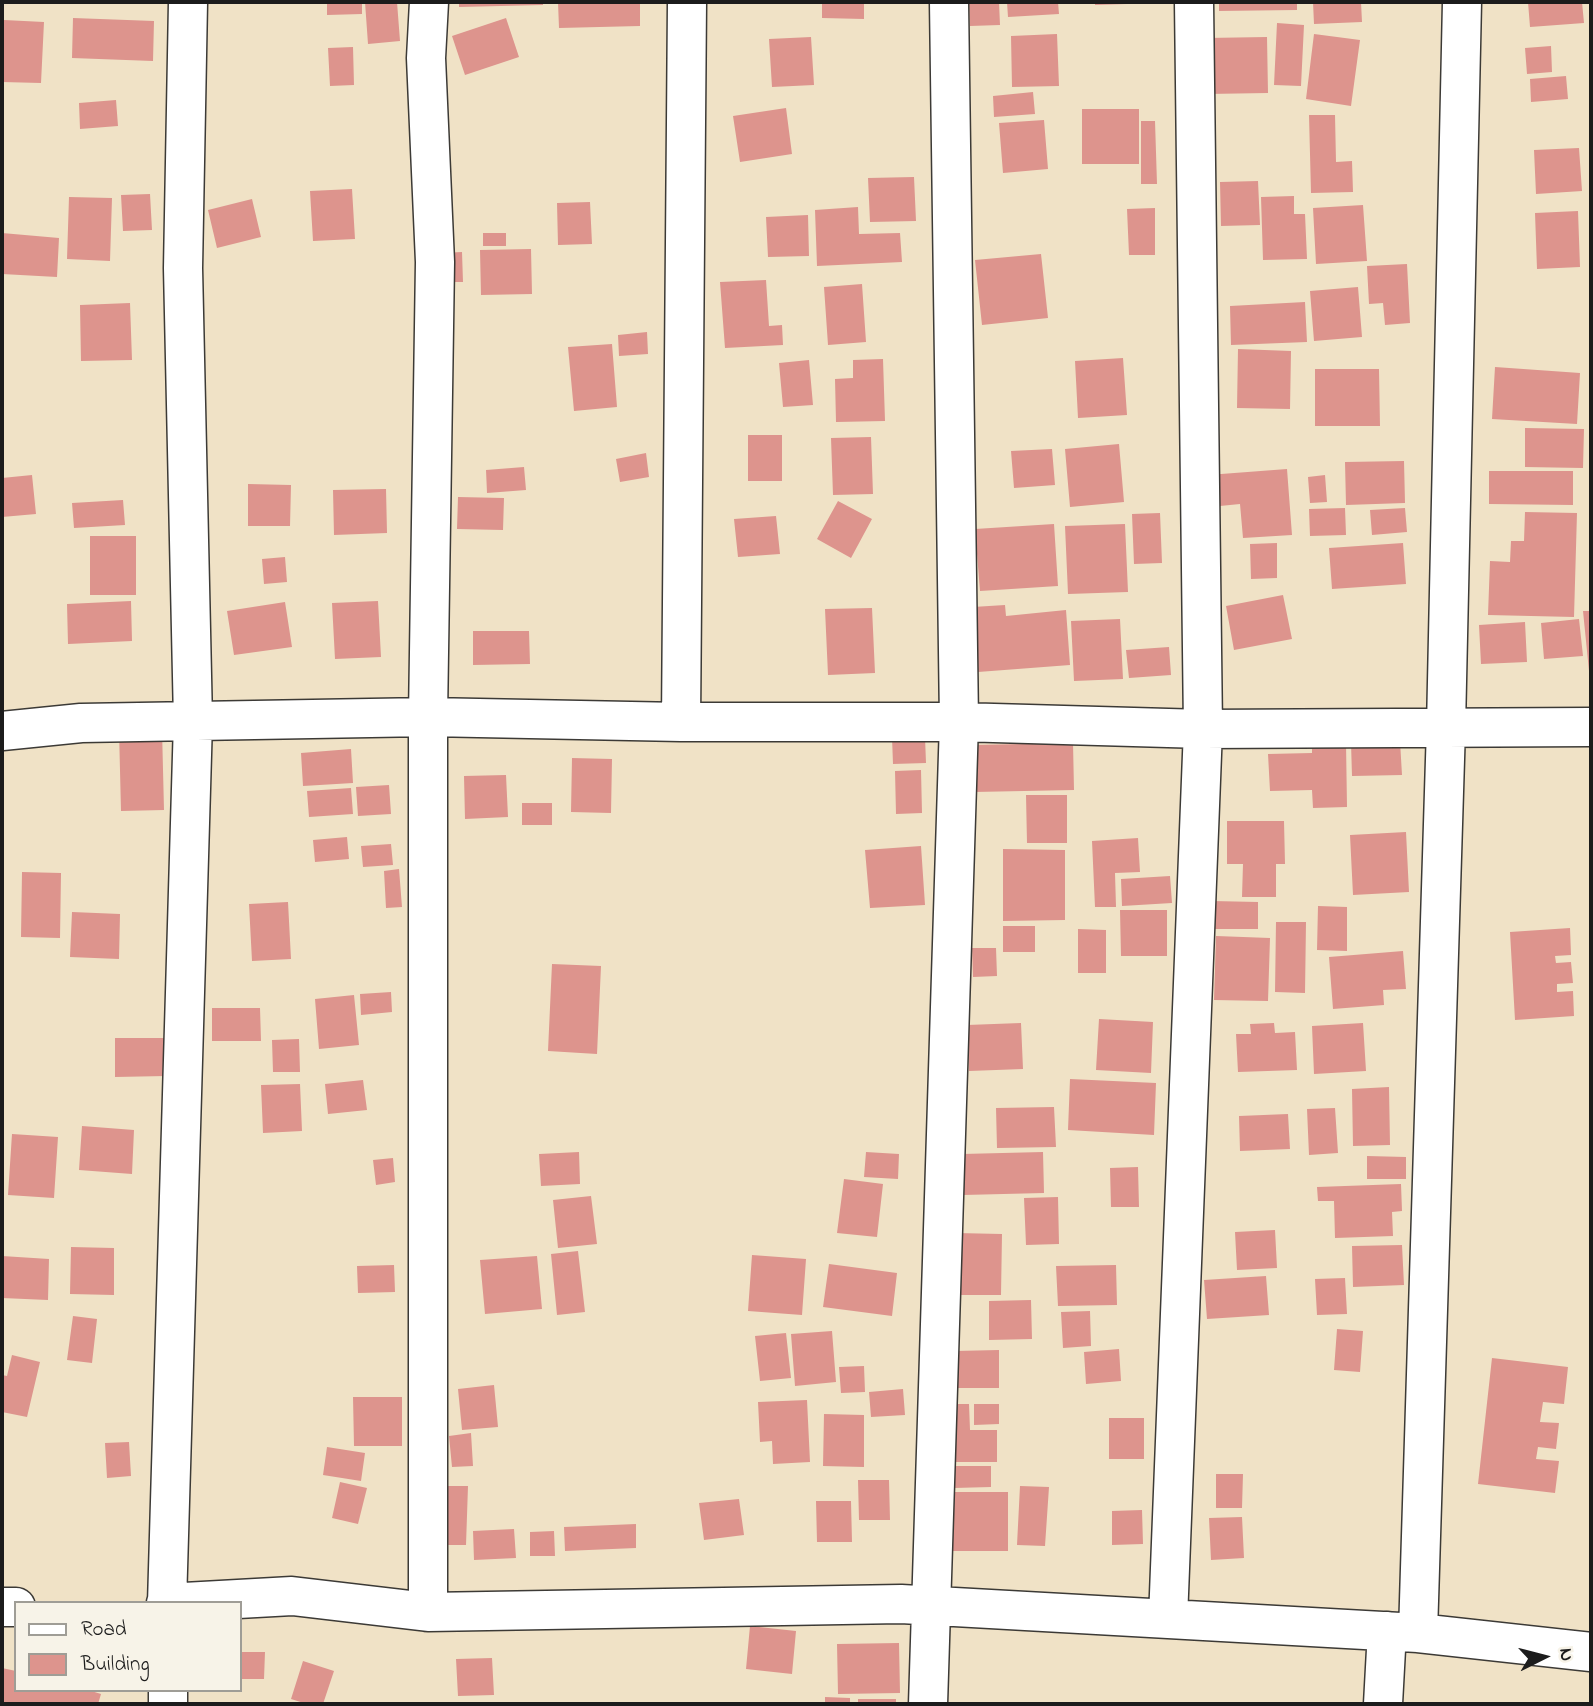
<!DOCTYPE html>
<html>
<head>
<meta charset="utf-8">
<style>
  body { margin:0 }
  #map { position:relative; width:1593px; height:1706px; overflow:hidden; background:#f0e2c6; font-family:"Indie Flower",sans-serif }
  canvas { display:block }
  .frame { position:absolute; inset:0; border:4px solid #1c1c1c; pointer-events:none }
  .legend { position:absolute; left:14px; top:1601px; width:228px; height:91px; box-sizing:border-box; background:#f7f3e8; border:2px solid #9f9d96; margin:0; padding:9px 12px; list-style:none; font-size:21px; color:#1c1c1c }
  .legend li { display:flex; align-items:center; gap:14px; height:35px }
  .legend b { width:35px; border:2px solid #9f9d96 }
  .north { position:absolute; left:1509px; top:1622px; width:70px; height:70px; -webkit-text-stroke:5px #f7f3e8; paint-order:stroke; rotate:84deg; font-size:19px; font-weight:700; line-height:28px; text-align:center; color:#1c1c1c }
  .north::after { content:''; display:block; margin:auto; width:24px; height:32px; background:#1c1c1c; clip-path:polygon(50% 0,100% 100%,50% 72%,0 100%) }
</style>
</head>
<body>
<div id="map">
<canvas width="1593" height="1706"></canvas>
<div class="frame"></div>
<ul class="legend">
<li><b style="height:9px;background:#fff"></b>Road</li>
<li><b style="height:19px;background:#dd948d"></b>Building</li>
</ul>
<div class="north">N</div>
</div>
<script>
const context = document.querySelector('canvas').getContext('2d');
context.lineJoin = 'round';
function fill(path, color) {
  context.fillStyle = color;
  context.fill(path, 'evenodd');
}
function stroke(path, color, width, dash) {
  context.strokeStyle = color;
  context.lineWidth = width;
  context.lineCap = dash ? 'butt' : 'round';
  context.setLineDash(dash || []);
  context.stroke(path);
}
const building = new Path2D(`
  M327,2H362V14L327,15Z
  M365,2H397L400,41L368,44Z
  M459,2H543V5L459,7Z
  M558,2H640V26L559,28Z
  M822,2H864V19L822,18Z
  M969,2H999L1000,25L970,26Z
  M1007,2H1058L1059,14L1008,17Z
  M1095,2H1127V4L1095,5Z
  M1219,2H1297V10L1219,11Z
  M1313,2H1361L1362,22L1314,24Z
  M1528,2H1582L1584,23L1530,27Z
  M73,18L154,21L153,61L72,58Z
  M506,18L519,57L465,75L452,36Z
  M4,20L44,22L41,83L2,82Z
  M1277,23L1304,25L1301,86L1274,85Z
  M1057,34L1059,86L1012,87L1011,36Z
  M1314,34L1360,40L1351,106L1306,99Z
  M811,37L814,85L772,87L769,39Z
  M1267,37L1268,93L1207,94L1206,38Z
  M1551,46L1552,72L1527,74L1525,48Z
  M353,47L354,85L330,86L328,48Z
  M1566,76L1568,99L1531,102L1530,79Z
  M1033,92L1035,114L994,117L993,96Z
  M116,100L118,126L80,129L79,103Z
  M786,108L792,154L740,162L733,116Z
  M1082,109H1139V164H1082Z
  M1309,115H1335L1336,162L1352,161L1353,192L1311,193Z
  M1044,120L1048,169L1003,173L999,123Z
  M1141,121H1155L1157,184H1141Z
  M1579,148L1582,191L1536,194L1534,150Z
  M914,177L916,221L870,222L868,178Z
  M1258,181L1260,225L1221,226L1220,182Z
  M352,189L355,239L313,241L310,191Z
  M150,194L152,230L123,231L121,195Z
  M1294,196V214H1305L1307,259L1263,260L1261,197Z
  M69,197L112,198L110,261L67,259Z
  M252,199L261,237L217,248L208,210Z
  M590,202L592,244L558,245L557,203Z
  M1363,205L1367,261L1316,264L1313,208Z
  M858,207L859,234L900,233L902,262L817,266L815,210Z
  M1155,208V255H1129L1127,209Z
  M1578,211L1580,267L1537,269L1535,213Z
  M808,215L809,256L768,257L766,217Z
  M2,233L59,238L57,277L2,274Z
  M483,233H506V246H483Z
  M531,249L532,294L481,295L480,250Z
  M462,252L463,282H443L441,253Z
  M1041,254L1048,318L982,325L975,260Z
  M1407,264L1410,323L1385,325L1383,303L1369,304L1367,266Z
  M766,280L769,326L782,325L783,345L725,348L720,282Z
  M862,284L866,342L828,345L824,287Z
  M1358,287L1362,337L1314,341L1310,291Z
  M1305,302L1307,342L1231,345L1230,306Z
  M130,303L132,360L81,361L80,305Z
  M647,332L648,354L619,356L618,335Z
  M612,344L617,407L574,411L568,347Z
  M1238,349L1291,351L1290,409L1237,408Z
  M1123,358L1127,415L1078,418L1075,361Z
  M883,359L885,421L836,422L835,379L853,378V360Z
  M809,360L813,405L783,407L779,363Z
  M1495,367L1580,373L1577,424L1492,419Z
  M1315,369H1379L1380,426H1315Z
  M1525,428L1584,429L1583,468L1525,467Z
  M748,435H782V481H748Z
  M871,437L873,494L833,495L831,438Z
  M1119,444L1124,502L1070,507L1065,449Z
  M1052,449L1055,485L1014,488L1011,451Z
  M646,453L649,477L620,482L616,459Z
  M1404,461L1405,503L1346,505L1345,462Z
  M524,467L526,490L487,493L486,470Z
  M1287,469L1292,535L1243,538L1240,504L1210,507L1208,475Z
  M1489,471H1573V505L1489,504Z
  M32,475L36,514L2,517V478Z
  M1325,475L1327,502L1310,503L1308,477Z
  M248,484L291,485L290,526H248Z
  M386,489L387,533L334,535L333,490Z
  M458,497L504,498L503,530L457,529Z
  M123,500L125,525L74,528L72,503Z
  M838,501L872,519L851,558L817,539Z
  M1345,508L1346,535L1310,536L1309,509Z
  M1405,508L1407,532L1372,535L1370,510Z
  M1525,512L1577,513L1574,617L1488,615L1490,561L1510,562L1511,541H1524Z
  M1160,513L1162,563L1134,564L1132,514Z
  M776,516L780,554L738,557L734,519Z
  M1054,524L1058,586L980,591L975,529Z
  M1125,524L1128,592L1068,594L1065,526Z
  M90,536H136V595H90Z
  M1277,543V578L1251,579L1250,544Z
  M1403,543L1406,584L1332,589L1329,548Z
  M285,557L287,582L264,584L262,559Z
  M1283,595L1292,639L1234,650L1226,606Z
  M131,601L132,641L68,644L67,604Z
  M378,601L381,657L335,659L332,603Z
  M285,602L292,647L234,655L227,611Z
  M1005,605L1006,616L1066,610L1070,665L978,672L973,607Z
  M872,608L875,673L828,675L825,609Z
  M1583,611H1591V671H1589Z
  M1120,619L1123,679L1074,681L1071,621Z
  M1579,619L1583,656L1544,659L1541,623Z
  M1525,622L1527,662L1481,664L1479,625Z
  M473,631H529L530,664L473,665Z
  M1169,647L1171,675L1129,678L1126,650Z
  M162,729L164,810L121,811L119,730Z
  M892,737H925L926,763L893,764Z
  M1400,741L1402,775L1352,776L1351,743Z
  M1073,743L1074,790L974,792L973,745Z
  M1346,743L1347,807L1313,808L1312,790L1270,791L1268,754L1312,753V744Z
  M351,749L353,783L303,786L301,753Z
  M572,758L612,759L611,813L571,812Z
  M921,770L922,813L896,814L895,771Z
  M506,775L508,817L465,819L464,776Z
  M389,785L391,814L358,816L356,787Z
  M351,788L353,814L309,817L307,791Z
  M1026,795H1067V843H1027Z
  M522,803H552V825H522Z
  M1227,821H1284L1285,864H1276V897H1242L1243,864H1227Z
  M1406,832L1409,892L1353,895L1350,835Z
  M347,837L349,859L315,862L313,840Z
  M1138,838L1140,872L1115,873L1116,907H1095L1092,841Z
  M391,844L393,865L363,867L361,846Z
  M921,846L925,905L870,908L865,850Z
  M1003,849L1065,850V920L1003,921Z
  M399,869L402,907L386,908L384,871Z
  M22,872L61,873L60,938L21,937Z
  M1170,876L1172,903L1122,906L1121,879Z
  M1212,901L1258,902V929H1212Z
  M288,902L291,959L252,961L249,904Z
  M1318,906L1347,907V951L1317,950Z
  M1120,910H1167V956H1121Z
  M72,912L120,914L119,959L70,957Z
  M1276,922H1306L1305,993L1275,992Z
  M1003,926H1035V952H1003Z
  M1570,928L1571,955L1555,956L1556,963L1571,962L1573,983L1557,984V992L1573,991L1574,1016L1515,1020L1510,932Z
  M1078,929L1106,930V973H1078Z
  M1216,936L1270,938L1268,1001L1214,1000Z
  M972,948H996L997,976L973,977Z
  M1403,951L1406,989L1383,990L1384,1005L1333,1009L1329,957Z
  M552,964L601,966L597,1054L548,1051Z
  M391,992L392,1012L361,1015L360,994Z
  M354,995L359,1045L319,1049L315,999Z
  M212,1008H260L261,1041H212Z
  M1099,1019L1153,1022L1151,1073L1096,1070Z
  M1021,1023L1023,1069L969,1071L967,1025Z
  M1274,1023L1275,1033L1295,1032L1297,1070L1238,1072L1236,1034H1251L1250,1024Z
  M1363,1023L1366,1071L1314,1074L1312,1026Z
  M115,1038H166V1076L115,1077Z
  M299,1039L300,1072H273L272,1040Z
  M1070,1079L1156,1083L1154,1135L1068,1130Z
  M363,1080L367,1110L328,1114L325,1084Z
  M300,1084L302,1131L263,1133L261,1085Z
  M1389,1087L1390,1145L1353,1146L1352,1089Z
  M1054,1107L1056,1147L997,1148L996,1108Z
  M1335,1108L1338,1153L1309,1155L1307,1109Z
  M1288,1114L1290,1149L1240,1151L1239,1116Z
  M82,1126L134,1130L132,1174L79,1170Z
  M12,1134L58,1137L54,1198L8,1195Z
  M579,1152L580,1184L541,1186L539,1154Z
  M866,1152L899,1154L898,1179L864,1177Z
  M1043,1152L1044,1193L963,1195L962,1154Z
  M1367,1156L1406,1157V1179H1367Z
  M393,1158L395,1182L376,1185L373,1160Z
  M1138,1167L1139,1207H1111L1110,1168Z
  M844,1179L883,1184L877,1237L837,1233Z
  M1401,1184L1402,1211L1392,1212L1393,1236L1335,1238L1334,1201H1318L1317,1187Z
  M591,1196L597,1244L558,1248L553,1200Z
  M1058,1197L1059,1244L1026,1245L1024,1198Z
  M1275,1230L1277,1268L1237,1270L1235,1232Z
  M956,1233L1002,1234L1001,1295H955Z
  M1402,1245L1404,1285L1353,1287L1352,1246Z
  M71,1247L114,1248V1295L70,1294Z
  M578,1251L585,1312L557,1315L551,1254Z
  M752,1255L806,1259L802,1315L748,1311Z
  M2,1256L49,1259L48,1300L2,1298Z
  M537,1256L542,1309L485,1314L480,1260Z
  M829,1264L897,1273L892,1316L823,1307Z
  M394,1265L395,1292L358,1293L357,1266Z
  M1116,1265L1117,1305L1058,1306L1056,1266Z
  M1266,1276L1269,1315L1207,1319L1204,1280Z
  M1345,1278L1347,1314L1317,1315L1315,1279Z
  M1031,1300L1032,1339L989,1340V1301Z
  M1090,1311L1091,1346L1063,1348L1061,1312Z
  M73,1316L97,1319L92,1363L67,1360Z
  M1337,1329L1363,1331L1360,1372L1334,1370Z
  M832,1331L836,1382L795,1386L791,1334Z
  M786,1333L791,1378L760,1381L755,1336Z
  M1119,1349L1121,1381L1086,1384L1084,1352Z
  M999,1350V1388H956L955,1351Z
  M12,1355L40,1362L27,1417L2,1412V1375L7,1376Z
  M1492,1358L1568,1367L1564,1404L1543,1402L1540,1422L1559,1423L1556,1449L1538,1447L1536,1459L1559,1461L1555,1493L1478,1484Z
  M864,1366L865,1392L841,1393L839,1367Z
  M494,1385L498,1427L462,1430L458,1389Z
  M903,1389L905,1415L871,1417L869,1392Z
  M353,1397H402V1446H354Z
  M807,1400L810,1462L773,1464L772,1441L760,1442L758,1402Z
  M952,1404H969L970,1430H997V1462H952Z
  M974,1404H999V1424L974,1425Z
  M824,1414L864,1415V1467L823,1466Z
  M1109,1418H1144V1459H1109Z
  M471,1433L473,1466L452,1467L449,1436Z
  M129,1442L131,1476L107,1478L105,1443Z
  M327,1447L365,1453L361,1481L323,1475Z
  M954,1466H991V1487L954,1488Z
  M1216,1474H1243L1242,1508H1216Z
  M858,1480H889L890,1520H859Z
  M340,1482L367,1488L358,1524L332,1518Z
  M443,1486H468L466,1545H441Z
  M1020,1486L1049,1487L1045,1546L1017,1545Z
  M952,1492H1008V1551H951Z
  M739,1499L744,1535L704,1540L699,1503Z
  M816,1501H851L852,1542H817Z
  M1142,1510L1143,1544L1112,1545V1511Z
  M1242,1517L1244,1558L1211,1560L1209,1518Z
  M636,1524V1548L565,1551L564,1527Z
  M514,1529L516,1558L474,1560L473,1531Z
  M554,1531L555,1556H530V1532Z
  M750,1626L796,1631L792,1674L746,1669Z
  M899,1643L900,1693L838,1694L837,1644Z
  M241,1652H265L264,1679H240Z
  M492,1658L494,1695L458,1696L456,1659Z
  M303,1661L334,1671L323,1704H307L291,1699Z
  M2,1668L16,1671V1690H88L101,1694L98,1704H2Z
  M825,1697L850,1698V1704H825Z
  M858,1699H896V1704H858Z`);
const minor = new Path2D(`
  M429,2L426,58L435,262L428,717L681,722H959L1203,729L1591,727
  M681,722L687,2
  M2,731L81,723L428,717V1612L901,1604L1418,1633L1591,1652
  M166,1603L292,1596L428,1612
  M167,1603L193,721L183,268L188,2
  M2,1607H16
  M1168,1619L1203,729L1194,2
  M1418,1633L1446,727L1462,2
  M168,1690V1704
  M928,1704L959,722L949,2
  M1383,1704L1387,1631`);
fill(building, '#dd948d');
stroke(minor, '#3c3a36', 41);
stroke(minor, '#fff', 38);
</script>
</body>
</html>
